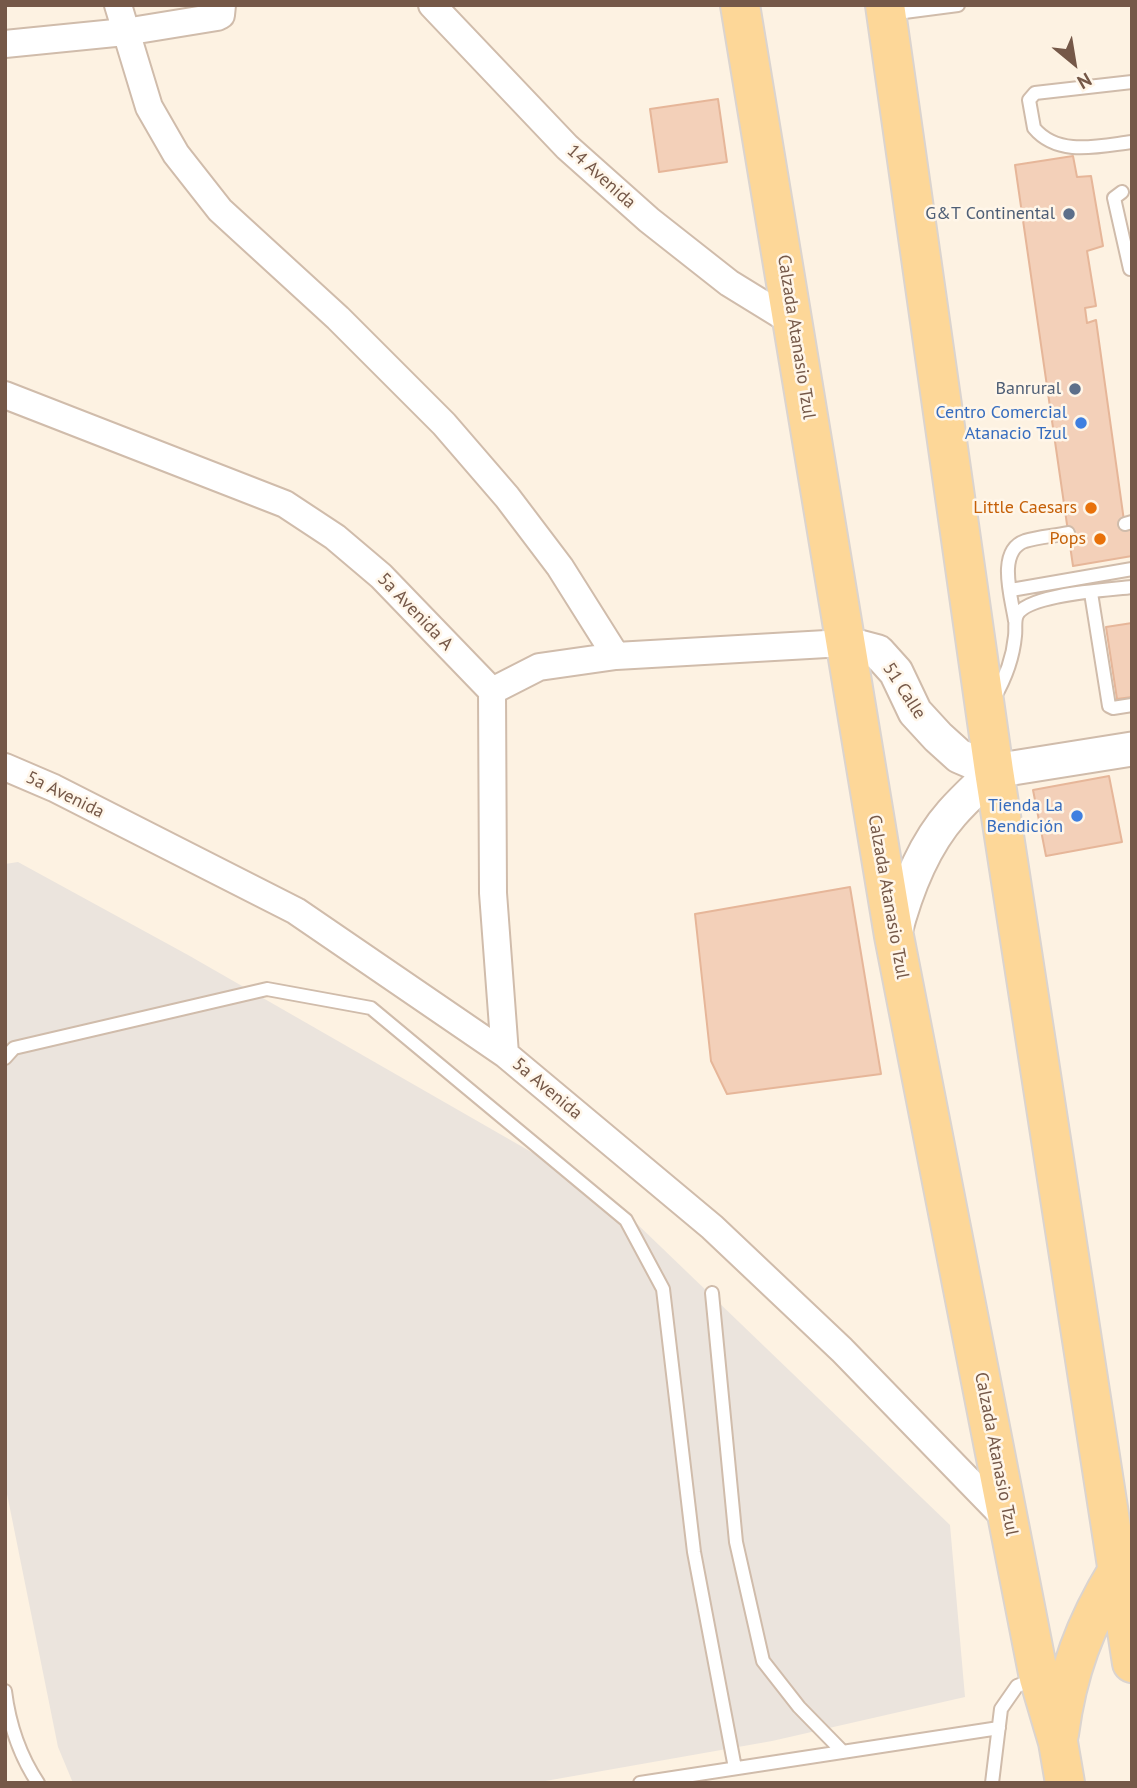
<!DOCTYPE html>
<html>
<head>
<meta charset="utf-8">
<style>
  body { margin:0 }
  #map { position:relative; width:1137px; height:1788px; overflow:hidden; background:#fdf2e2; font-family:"PT Sans",sans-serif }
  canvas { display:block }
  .frame { position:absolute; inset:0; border:7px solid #755848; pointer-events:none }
  .north { position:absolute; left:1039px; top:28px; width:70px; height:70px; -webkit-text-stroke:5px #fff6e9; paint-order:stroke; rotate:150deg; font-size:19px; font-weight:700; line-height:28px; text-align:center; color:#755848 }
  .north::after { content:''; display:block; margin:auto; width:24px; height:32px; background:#755848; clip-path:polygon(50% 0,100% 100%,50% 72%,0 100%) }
</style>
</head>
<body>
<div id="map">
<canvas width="1137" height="1788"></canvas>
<div class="frame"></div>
<div class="north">N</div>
</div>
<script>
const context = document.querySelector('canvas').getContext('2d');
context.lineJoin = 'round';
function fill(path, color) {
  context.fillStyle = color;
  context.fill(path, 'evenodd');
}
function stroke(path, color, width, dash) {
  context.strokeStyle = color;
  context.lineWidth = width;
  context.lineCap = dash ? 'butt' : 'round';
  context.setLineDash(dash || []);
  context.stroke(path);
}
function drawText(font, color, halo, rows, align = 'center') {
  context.font = font + ' "PT Sans",sans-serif';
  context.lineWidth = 5;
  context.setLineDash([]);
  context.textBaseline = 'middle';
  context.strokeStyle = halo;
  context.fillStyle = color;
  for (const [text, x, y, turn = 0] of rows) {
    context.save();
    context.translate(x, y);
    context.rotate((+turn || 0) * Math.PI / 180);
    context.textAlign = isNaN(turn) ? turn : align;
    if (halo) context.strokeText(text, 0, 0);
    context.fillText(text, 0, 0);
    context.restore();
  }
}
const industrial = new Path2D(`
  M18,862L188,955L608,1196L950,1525L965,1697L772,1741L534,1783H73L58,1747L5,1484V864Z`);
const building = new Path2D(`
  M718,99L727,162L659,172L650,109Z
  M1073,156L1077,177L1091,176L1103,246L1087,251L1096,306L1085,308L1087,323L1096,320L1125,528L1132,527V556L1073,566L1015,165Z
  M1132,623V697L1117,699L1106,627Z
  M1109,776L1122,842L1046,856L1033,790Z
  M850,887L881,1074L727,1094L711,1061L695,914Z`);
const service = new Path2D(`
  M889,14L958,5
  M1132,82L1035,93L1029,100L1034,128C1058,157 1099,146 1132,142
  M1122,192L1114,198L1130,269
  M1125,524L1132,522
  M1011,590L1132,569
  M1091,593L1109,706L1113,708L1132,705
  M1015,621C1012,599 996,551 1025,541C1038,537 1054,536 1068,533
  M994,698C1005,679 1013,658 1015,636C1016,629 1014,621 1017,615C1028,594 1108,590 1132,587
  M5,1058L14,1048L267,989L371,1008L626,1220L663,1289L694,1552L735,1768
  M712,1293L736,1542L763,1661L799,1707L843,1752
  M5,1691C9,1723 20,1756 38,1783
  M640,1783L999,1728
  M992,1783L1001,1709L1017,1686L1036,1679`);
const minor = new Path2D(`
  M118,5L149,107L176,154L220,210L338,318L444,424L507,497L560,567L616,656
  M432,5L567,147L649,220L729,283L794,323
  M5,44L125,32L217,17L221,15L222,5
  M5,395L285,504L335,537L381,576L492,691
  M492,691L493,893L505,1054
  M492,691L539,667L616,656L844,643
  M5,767L54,788L296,911L505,1054L712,1227L842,1350L1008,1521`);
const tertiary = new Path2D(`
  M844,643L878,652L896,672L915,712L938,737L959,756L994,771L1132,749
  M894,936C905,893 922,847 952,813C965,798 980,785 994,771`);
const primary = new Path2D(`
  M740,5L894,936L1039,1678L1058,1742L1065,1783
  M885,5L994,771L1132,1663
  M1059,1734C1067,1672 1085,1624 1118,1570`);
const markers = [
  [1069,214,7,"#5c6f8a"],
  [1075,389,7,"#5c6f8a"],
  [1081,423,7,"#3f7fe0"],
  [1091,508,7,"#e8710a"],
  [1100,539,7,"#e8710a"],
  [1077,816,7,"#3f7fe0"]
];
const streetNames = [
  ["14 Avenida",601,177,42],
  ["Calzada Atanasio Tzul",796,337,81],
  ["5a Avenida A",415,612,46],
  ["51 Calle",904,691,57],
  ["5a Avenida",65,795,26],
  ["Calzada Atanasio Tzul",888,897,80],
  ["5a Avenida",547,1089,40],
  ["Calzada Atanasio Tzul",996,1454,79]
];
const serviceNames = [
  ["G&T Continental",1055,214],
  ["Banrural",1061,389]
];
const shopNames = [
  ["Centro Comercial",1067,413],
  ["Atanacio Tzul",1067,434],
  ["Tienda La",1063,806],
  ["Bendición",1063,827]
];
const foodNames = [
  ["Little Caesars",1077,508],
  ["Pops",1086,539]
];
fill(industrial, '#ebe4dd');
fill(building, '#f3d0b9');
stroke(building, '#e6b699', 2);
stroke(service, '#d0bcab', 16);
stroke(minor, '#d0bcab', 30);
stroke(tertiary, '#d0bcab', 37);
stroke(primary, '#dbd4cf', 42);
stroke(service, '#fff', 12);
stroke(minor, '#fff', 26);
stroke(tertiary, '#fff', 33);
stroke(primary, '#fdd798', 38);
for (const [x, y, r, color] of markers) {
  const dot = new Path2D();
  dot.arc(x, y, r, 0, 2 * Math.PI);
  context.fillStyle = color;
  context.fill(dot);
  stroke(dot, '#fff6e9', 2.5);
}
drawText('18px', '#755848', '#fff6e9', streetNames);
drawText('18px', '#4e5e75', '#fff6e9', serviceNames, 'right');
drawText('18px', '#366cbe', '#fff6e9', shopNames, 'right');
drawText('18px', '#c56008', '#fff6e9', foodNames, 'right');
</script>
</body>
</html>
